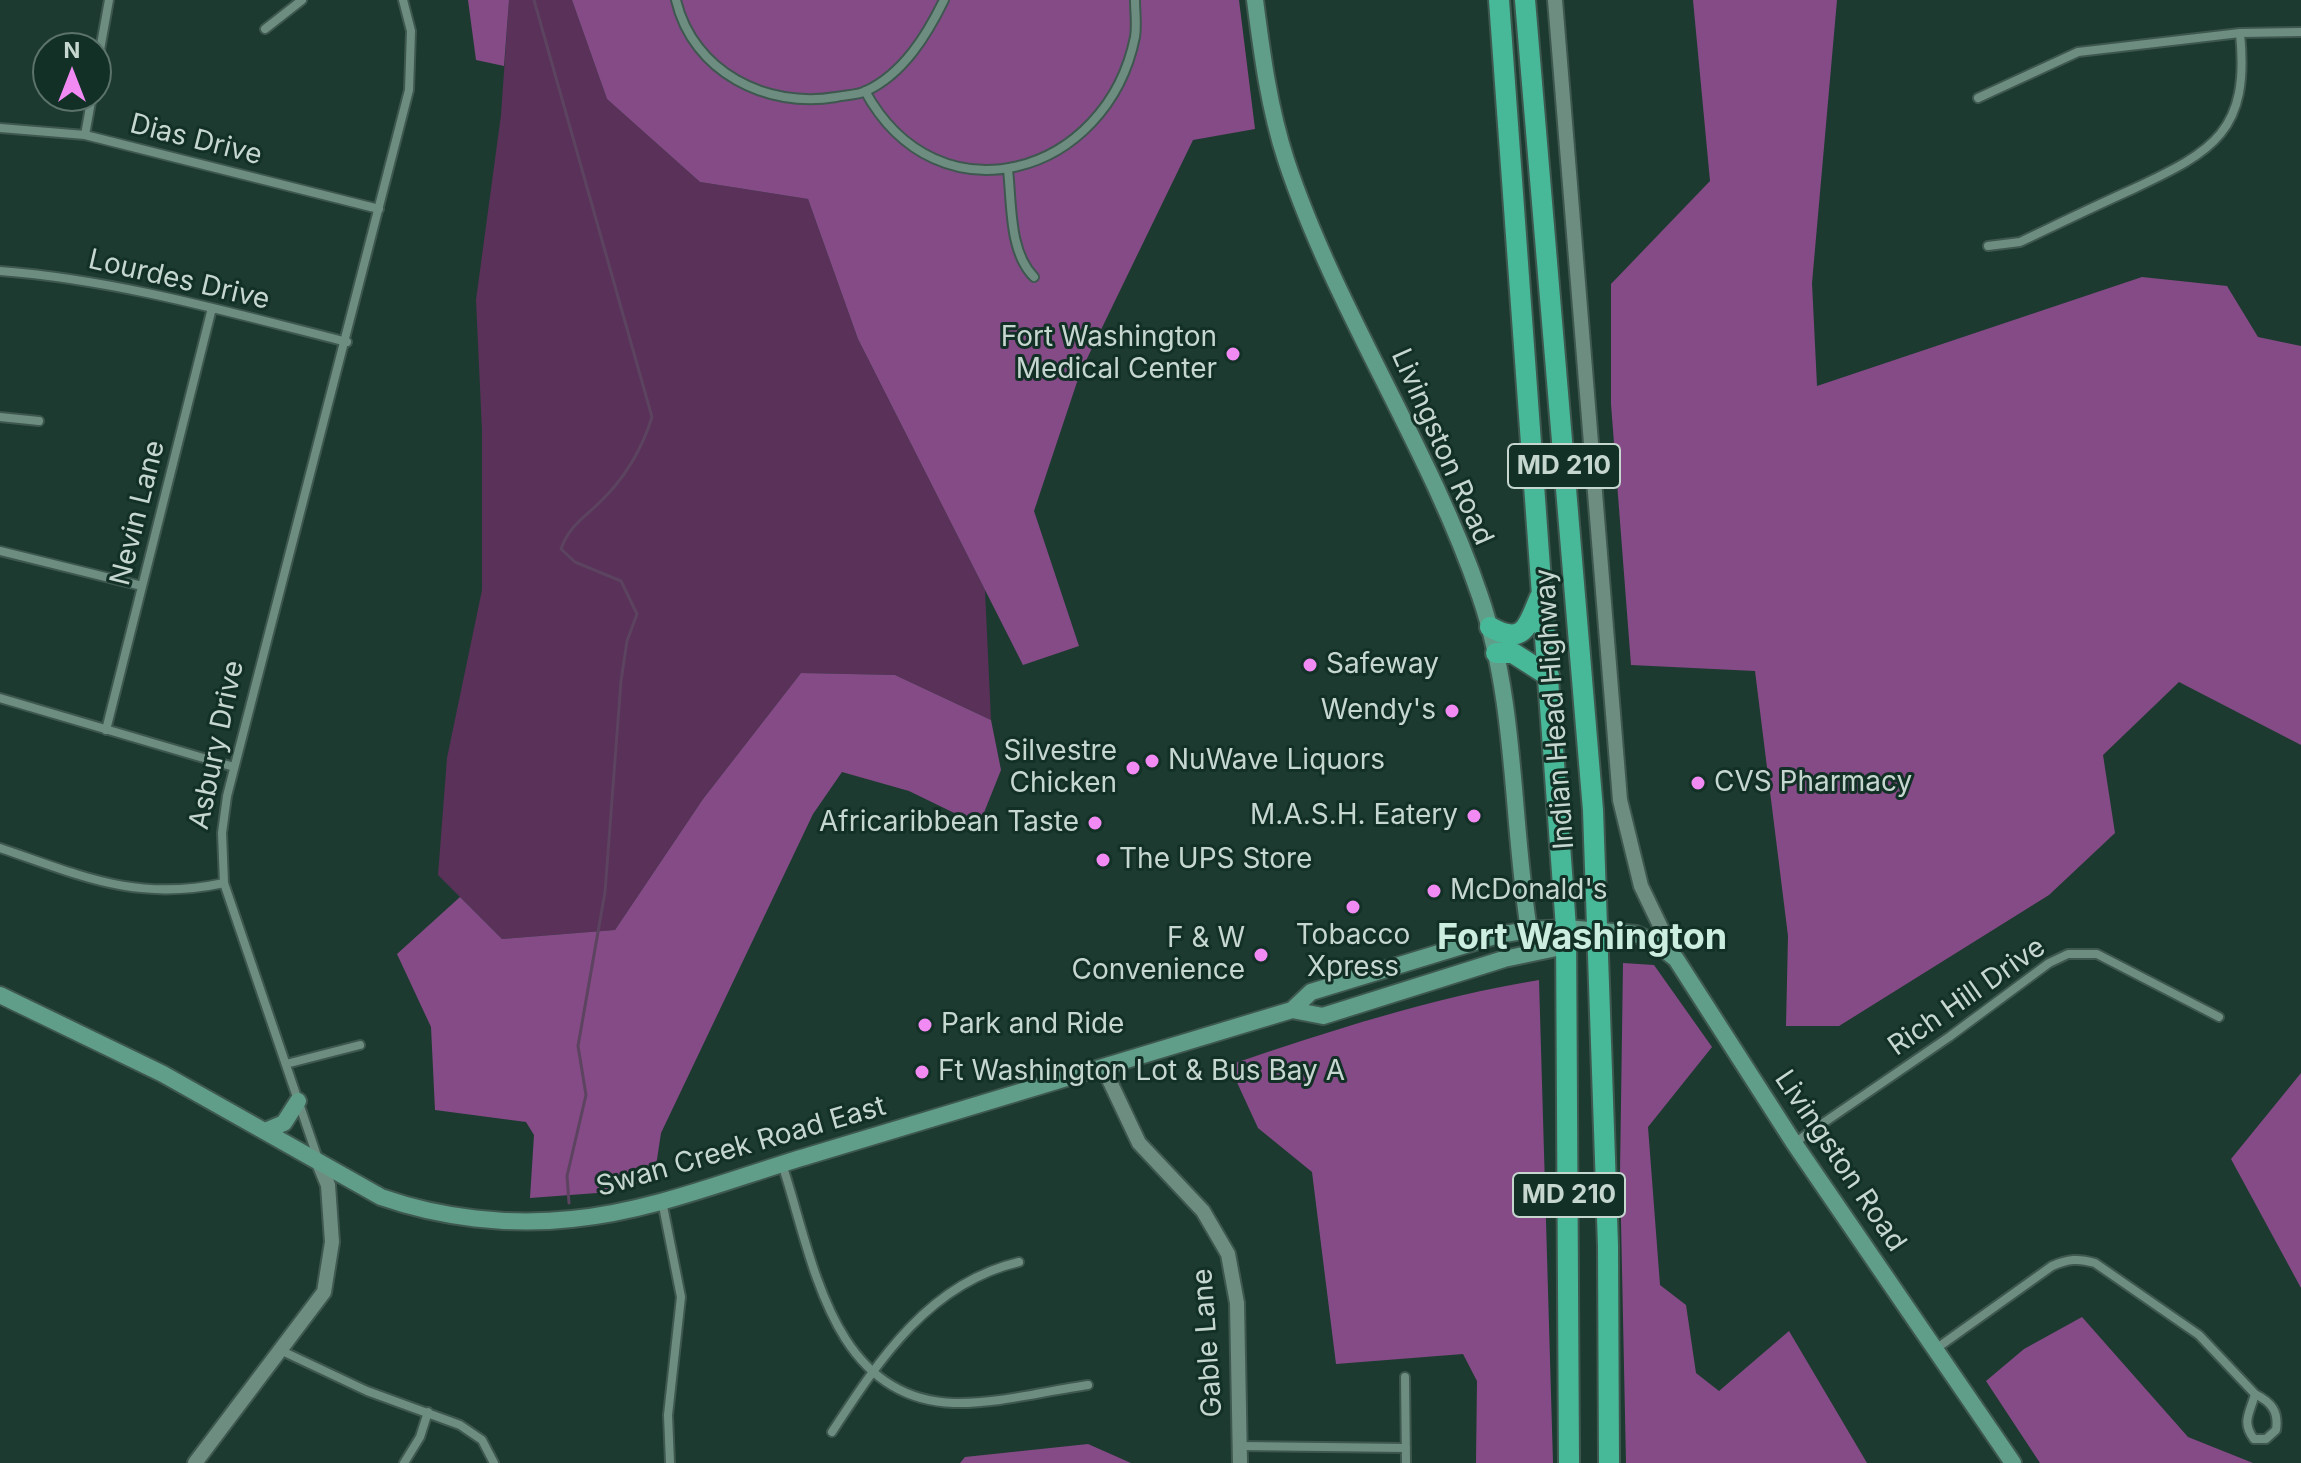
<!DOCTYPE html>
<html>
<head>
<meta charset="utf-8">
<style>
  body { margin:0 }
  #map { position:relative; width:2301px; height:1463px; overflow:hidden; background:#1d3a30; font-family:Inter,sans-serif }
  canvas { display:block }
  .north { position:absolute; left:32px; top:32px; width:80px; height:80px; box-sizing:border-box; background:#133026; border:2px solid #5b736a; border-radius:50%; rotate:0deg; font-size:22px; font-weight:700; line-height:32px; text-align:center; color:#c6d7d0 }
  .north::after { content:''; display:block; margin:auto; width:28px; height:36px; background:#f28af3; clip-path:polygon(50% 0,100% 100%,50% 72%,0 100%) }
</style>
</head>
<body>
<div id="map">
<canvas width="2301" height="1463"></canvas>
<div class="north">N</div>
</div>
<script>
const context = document.querySelector('canvas').getContext('2d');
context.lineJoin = 'round';
function fill(path, color) {
  context.fillStyle = color;
  context.fill(path, 'evenodd');
}
function stroke(path, color, width, dash) {
  context.strokeStyle = color;
  context.lineWidth = width;
  context.lineCap = dash ? 'butt' : 'round';
  context.setLineDash(dash || []);
  context.stroke(path);
}
function drawText(font, color, halo, rows, align = 'center') {
  context.font = font + ' Inter,sans-serif';
  context.lineWidth = 6;
  context.setLineDash([]);
  context.textBaseline = 'middle';
  context.strokeStyle = halo;
  context.fillStyle = color;
  for (const [text, x, y, turn = 0] of rows) {
    context.save();
    context.translate(x, y);
    context.rotate((+turn || 0) * Math.PI / 180);
    context.textAlign = isNaN(turn) ? turn : align;
    if (halo) context.strokeText(text, 0, 0);
    context.fillText(text, 0, 0);
    context.restore();
  }
}
const green = new Path2D(`
  M509,0H572L607,99L700,182L808,199L858,339L985,590L991,720L895,675L801,673L703,799L615,930L502,939L438,875L447,758L482,590V431L476,300L501,115Z`);
const forest = new Path2D(`
  M468,0H509L504,66L476,60Z
  M572,0H1239L1255,129L1193,140L1080,373L1034,511L1079,646L1023,665L858,339L808,199L700,182L607,99Z
  M1693,0H1837L1812,283L1817,386L2142,277L2227,286L2258,337L2301,346V745L2179,682L2103,755L2115,833L2049,895L1839,1026H1786L1788,936L1755,671L1631,665L1611,404V284L1710,181Z
  M801,673L895,675L991,720L1001,770L979,825L909,791L842,772L813,814L661,1133L654,1179L597,1193L530,1198L534,1135L526,1122L435,1110L431,1027L397,954L460,897L502,939L615,930L703,799Z
  M1623,963L1654,965L1712,1047L1648,1127L1660,1285L1686,1305L1696,1373L1719,1391L1789,1331L1867,1463H1626L1620,1173Z
  M1539,980L1553,1463H1476L1477,1381L1463,1354L1336,1364L1312,1172L1258,1128L1229,1065C1330,1031 1433,997 1539,980Z
  M2301,1073V1288L2231,1159Z
  M2082,1317L2188,1437L2253,1463H2040L1986,1381L2024,1349Z
  M1088,1444L1131,1463H960L965,1457Z`);
const stream = new Path2D(`
  M534,0L652,417C642,449 625,478 600,502C584,518 569,526 561,549L575,562L621,581L637,614L627,641L621,681L605,892L578,1046L586,1095L567,1176L569,1203`);
const minor = new Path2D(`
  M676,0C693,72 767,109 836,97C845,95 858,95 866,91C903,74 927,35 944,0
  M265,29L302,0
  M96,72L109,0
  M865,91C938,225 1107,176 1135,37C1137,25 1135,12 1135,0
  M1978,98L2078,52L2240,33L2301,32
  M0,128L85,135L379,209
  M85,135L92,96
  M1008,170C1012,205 1009,252 1034,277
  M1988,246L2020,242C2058,224 2095,206 2133,189C2214,151 2250,131 2240,33
  M0,271C118,280 232,313 347,342
  M0,417L39,421
  M0,551L142,586
  M0,698L234,767
  M106,730L212,308
  M0,848C82,876 136,902 224,883
  M286,1064L360,1045
  M1794,1143L1949,1037L2049,963L2068,954H2097L2219,1017
  M318,1159L224,883L222,833L227,796L409,90L411,31L403,0
  M782,1164C813,1257 830,1399 954,1403C998,1404 1045,1391 1088,1385
  M662,1201L681,1297L668,1415L670,1463
  M1937,1348L2052,1266C2068,1259 2078,1258 2095,1263L2199,1335L2255,1394
  M280,1350L367,1391L460,1425L482,1440L494,1463
  M1405,1377L1406,1463
  M2255,1394C2271,1402 2279,1411 2276,1430L2266,1439H2254C2241,1422 2250,1413 2255,1394Z
  M832,1432C879,1360 929,1283 1019,1262
  M1240,1446L1406,1448
  M404,1463L420,1437L428,1412`);
const tertiary = new Path2D(`
  M1555,0L1620,800L1641,886L1676,959
  M1104,1069L1139,1143L1203,1211L1228,1254L1237,1303L1240,1463
  M195,1463L324,1292L332,1242L328,1185L319,1163`);
const secondary = new Path2D(`
  M1255,0C1262,54 1269,108 1286,160C1336,311 1429,446 1480,596C1517,704 1511,818 1529,930
  M0,995L163,1074L381,1197C441,1218 509,1226 572,1219C654,1211 733,1178 811,1155C972,1108 1132,1059 1292,1010L1311,992L1498,935L1529,930L1566,928L1636,934L1656,943L1676,959L1794,1143L2013,1463
  M1292,1010L1323,1016L1504,959L1566,946L1596,932
  M265,1131L284,1123L298,1101`);
const trunk = new Path2D(`
  M1499,0L1566,928L1569,1463
  M1525,0L1593,810L1608,1246L1609,1463
  M1490,627C1525,647 1528,624 1540,597
  M1496,653H1513L1549,676`);
const markers = [
  [1233,354,8,"#f28af3"],
  [1310,665,8,"#f28af3"],
  [1452,711,8,"#f28af3"],
  [1152,761,8,"#f28af3"],
  [1133,768,8,"#f28af3"],
  [1698,783,8,"#f28af3"],
  [1474,816,8,"#f28af3"],
  [1095,823,8,"#f28af3"],
  [1103,860,8,"#f28af3"],
  [1434,891,8,"#f28af3"],
  [1353,907,8,"#f28af3"],
  [1261,955,8,"#f28af3"],
  [925,1025,8,"#f28af3"],
  [922,1072,8,"#f28af3"]
];
const shields = [
  [1564,466,112],
  [1569,1195,112]
];
const shieldNames = [
  ["MD 210",1564,466],
  ["MD 210",1569,1195]
];
const streetNames = [
  ["Dias Drive",196,140,14],
  ["Lourdes Drive",179,280,13],
  ["Livingston Road",1442,447,66],
  ["Nevin Lane",138,513,-76],
  ["Indian Head Highway",1555,709,-94],
  ["Asbury Drive",217,745,-78],
  ["Rich Hill Drive",1967,997,-35],
  ["Swan Creek Road East",741,1147,-16],
  ["Livingston Road",1840,1161,56],
  ["Gable Lane",1208,1343,-94]
];
const poiNames = [
  ["Fort Washington",1217,338,"right"],
  ["Medical Center",1217,370,"right"],
  ["Safeway",1326,665],
  ["Wendy's",1436,711,"right"],
  ["Silvestre",1117,752,"right"],
  ["Chicken",1117,784,"right"],
  ["NuWave Liquors",1168,761],
  ["CVS Pharmacy",1714,783],
  ["M.A.S.H. Eatery",1458,816,"right"],
  ["Africaribbean Taste",1079,823,"right"],
  ["The UPS Store",1119,860],
  ["McDonald's",1450,891],
  ["Tobacco",1353,936,"center"],
  ["Xpress",1353,968,"center"],
  ["F & W",1245,939,"right"],
  ["Convenience",1245,971,"right"],
  ["Park and Ride",941,1025],
  ["Ft Washington Lot & Bus Bay A",938,1072]
];
const districtNames = [
  ["Fort Washington",1582,938]
];
fill(green, '#593159');
fill(forest, '#854b86');
stroke(stream, '#5c4360', 3);
stroke(minor, '#3e584f', 12);
stroke(tertiary, '#3e584f', 18);
stroke(secondary, '#3e584f', 20);
stroke(trunk, '#3e584f', 24);
stroke(minor, '#6e8d81', 8);
stroke(tertiary, '#6e8d81', 14);
stroke(secondary, '#609e89', 16);
stroke(trunk, '#48b998', 20);
for (const [x, y, r, color] of markers) {
  const dot = new Path2D();
  dot.arc(x, y, r, 0, 2 * Math.PI);
  context.fillStyle = color;
  context.fill(dot);
  stroke(dot, '#133026', 3);
}
for (const [x, y, w] of shields) {
  const box = new Path2D();
  box.roundRect(x - w / 2, y - 22, w, 44, 6);
  context.fillStyle = '#133026';
  context.fill(box);
  stroke(box, '#c6d7d0', 2);
}
drawText('bold 26px', '#c6d7d0', null, shieldNames);
drawText('28px', '#c6d7d0', '#133026', streetNames);
drawText('28px', '#c6d7d0', '#133026', poiNames, 'left');
drawText('bold 36px', '#cceee0', '#133026', districtNames);
</script>
</body>
</html>
